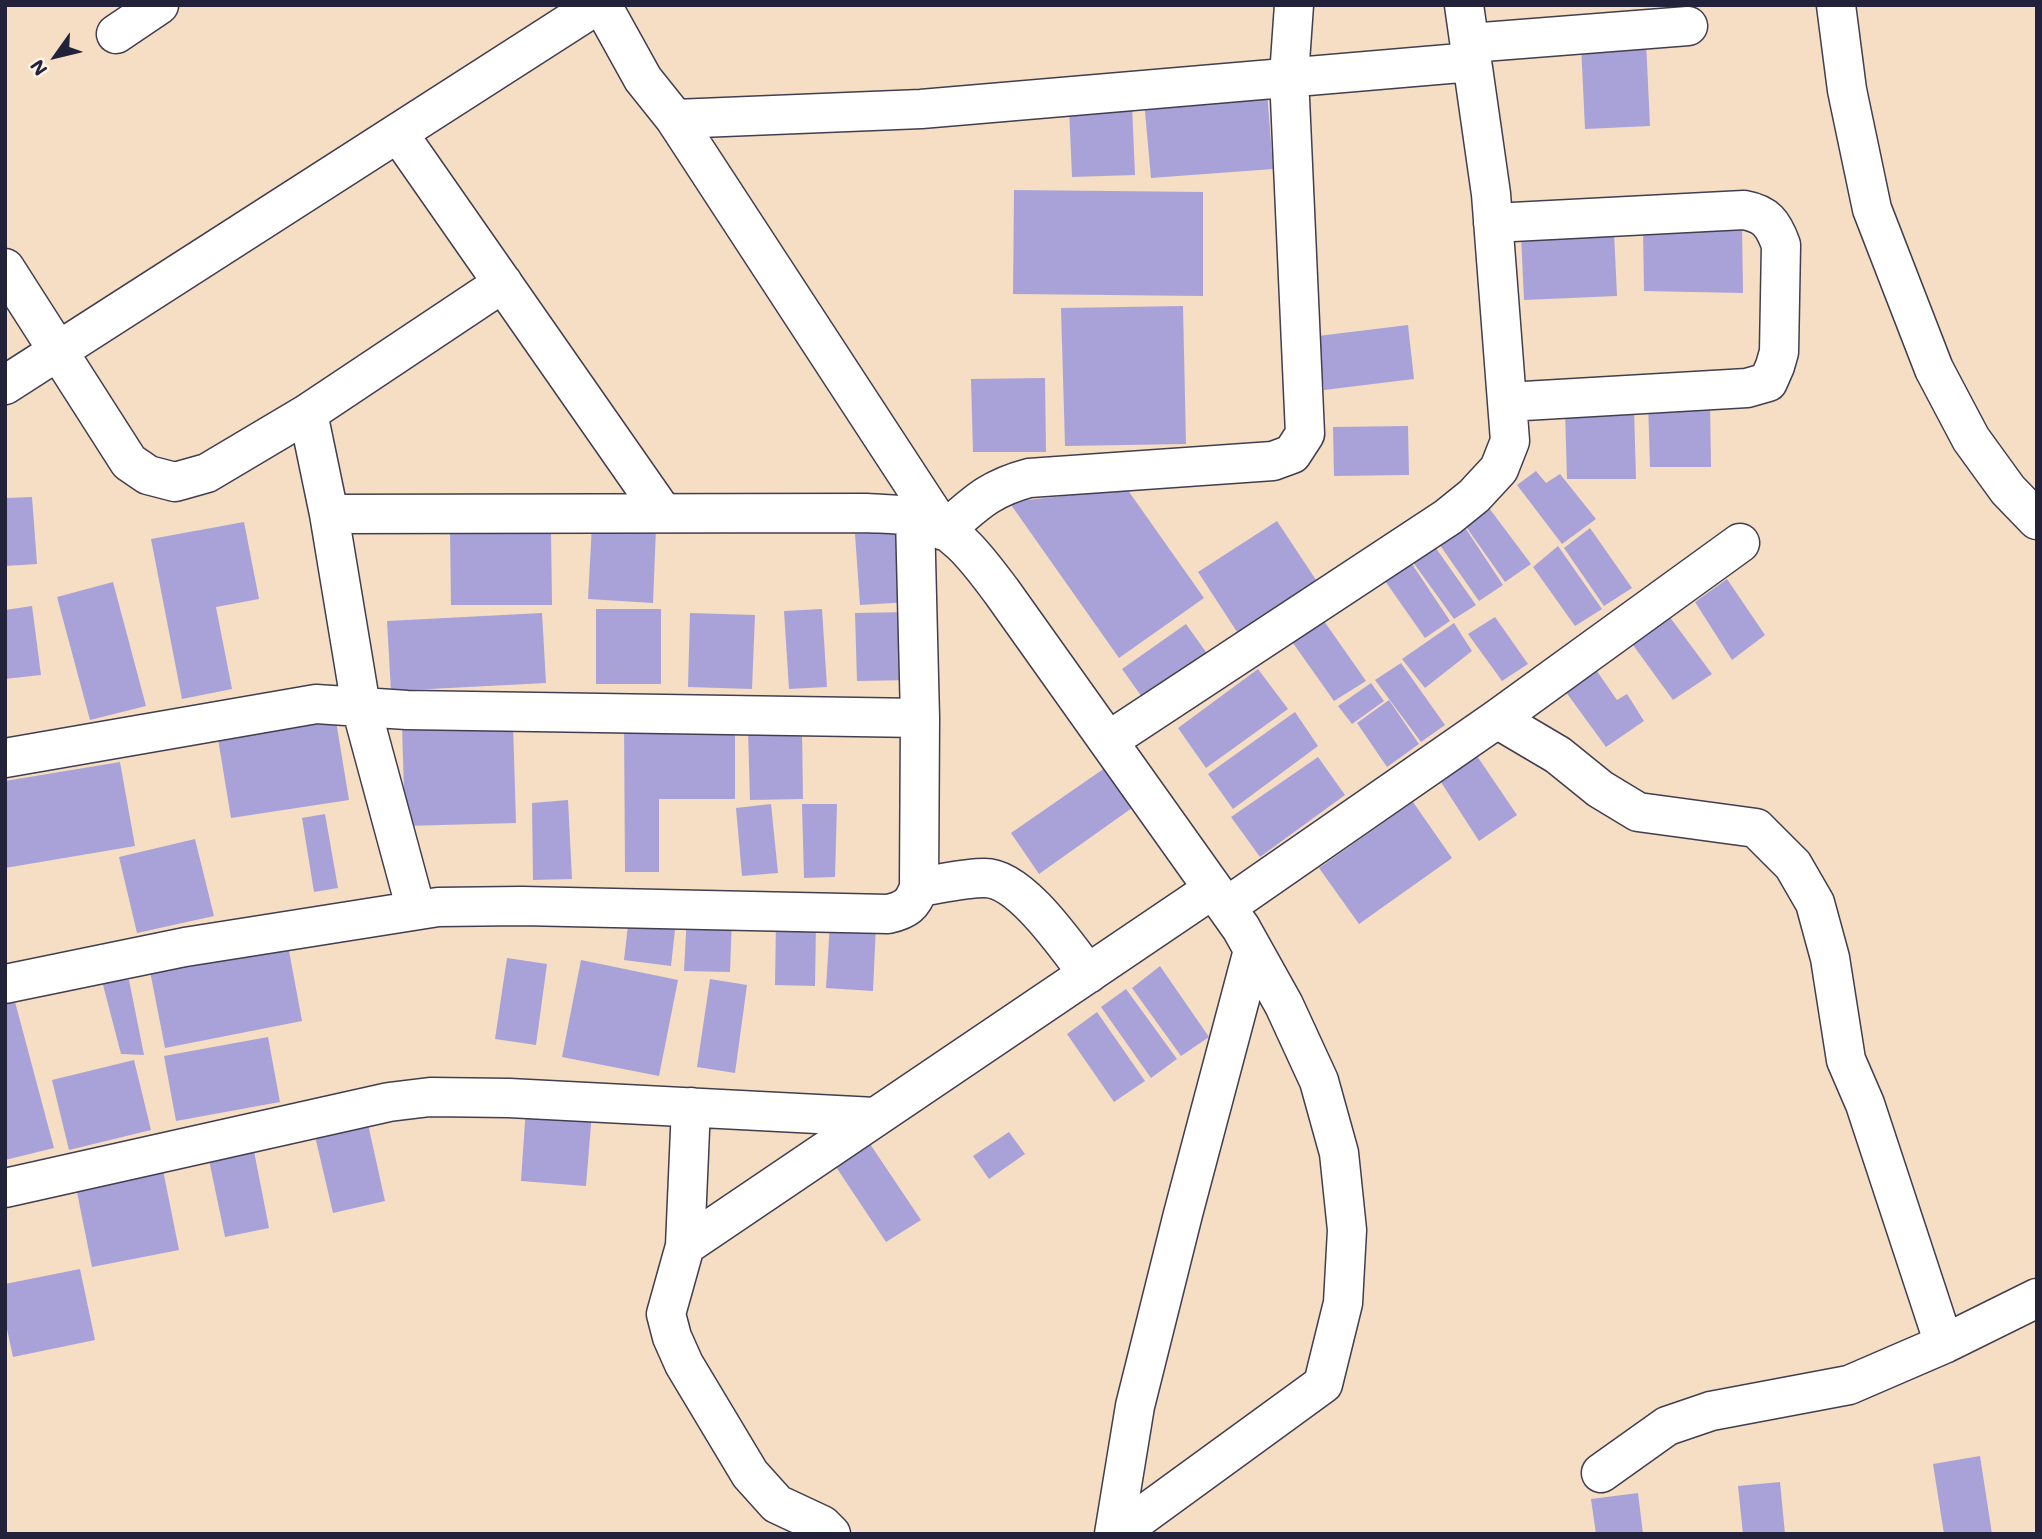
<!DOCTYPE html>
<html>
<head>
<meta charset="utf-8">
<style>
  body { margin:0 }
  #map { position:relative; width:2042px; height:1539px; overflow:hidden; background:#f5dec3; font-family:Mali,sans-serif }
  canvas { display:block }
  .frame { position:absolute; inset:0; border:7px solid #22223b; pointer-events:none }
  .north { position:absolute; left:21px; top:21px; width:70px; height:70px; -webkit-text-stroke:5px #fcf5e5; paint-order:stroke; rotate:236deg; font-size:19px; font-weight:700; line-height:28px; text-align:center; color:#22223b }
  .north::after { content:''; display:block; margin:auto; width:24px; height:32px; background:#22223b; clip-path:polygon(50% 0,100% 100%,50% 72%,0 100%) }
</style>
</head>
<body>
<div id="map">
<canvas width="2042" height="1539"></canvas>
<div class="frame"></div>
<div class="north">N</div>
</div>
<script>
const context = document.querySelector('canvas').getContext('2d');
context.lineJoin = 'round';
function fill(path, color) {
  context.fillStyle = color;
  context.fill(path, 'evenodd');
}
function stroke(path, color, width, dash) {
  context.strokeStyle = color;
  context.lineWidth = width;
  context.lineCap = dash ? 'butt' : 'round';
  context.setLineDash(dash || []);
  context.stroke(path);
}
const building = new Path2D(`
  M1646,41L1650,126L1585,129L1581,44Z
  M1267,91L1273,169L1151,178L1144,101Z
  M1132,105L1135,175L1072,177L1069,107Z
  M1014,190L1203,192V296L1013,294Z
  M1742,223L1743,293L1644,291L1643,228Z
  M1614,232L1617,296L1524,300L1521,235Z
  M1183,306L1186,444L1065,446L1061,308Z
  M1408,325L1414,379L1324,390L1318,336Z
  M1045,378L1046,452H973L971,379Z
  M1710,400L1711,467H1650L1648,401Z
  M1634,409L1636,479H1567L1565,410Z
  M1408,426L1409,475L1334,476L1333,427Z
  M1536,471L1546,483L1560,474L1596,519L1562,544L1517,485Z
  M1127,489L1204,598L1119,658L1009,502Z
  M32,497L37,564L5,566V498Z
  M1486,504L1531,564L1505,582L1462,521Z
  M1277,521L1320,586L1241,638L1198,572Z
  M244,522L259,599L216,607L232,689L182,699L151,539Z
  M1462,523L1503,585L1479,601L1437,541Z
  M592,525L656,528L653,603L588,599Z
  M1590,528L1632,588L1604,606L1564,548Z
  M450,530H551L552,605H451Z
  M904,531L909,602L860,605L855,534Z
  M1433,544L1476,605L1454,619L1410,558Z
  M1558,546L1602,609L1575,626L1533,567Z
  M1410,561L1450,621L1425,638L1383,578Z
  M1727,579L1765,635L1732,660L1695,602Z
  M113,582L146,706L90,720L57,597Z
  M32,606L41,675L5,679V610Z
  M596,609H661V684H596Z
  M822,609L827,687L789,689L784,611Z
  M910,612L912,680L857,681L855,613Z
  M542,613L546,683L391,691L387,621Z
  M690,613L755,615L752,689L688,687Z
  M1669,616L1712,674L1673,700L1633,645Z
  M1495,617L1528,664L1502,681L1468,634Z
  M1324,621L1366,681L1334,701L1293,643Z
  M1454,623L1472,651L1425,688L1402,659Z
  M1186,624L1211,659L1147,704L1122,669Z
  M1401,663L1445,725L1421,742L1375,680Z
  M1594,667L1617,700L1627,694L1644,721L1606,747L1563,688Z
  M1258,669L1288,709L1206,768L1178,728Z
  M1371,683L1384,701L1352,724L1338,706Z
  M1389,700L1419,744L1387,767L1357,723Z
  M1295,712L1318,746L1233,809L1208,774Z
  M336,721L349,800L231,818L218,739Z
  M513,723L516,823L405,826L402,725Z
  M624,724H735V799H659V872H625Z
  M802,729L803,799L750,800L748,730Z
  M1475,753L1517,815L1479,841L1439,779Z
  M1318,757L1345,795L1260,857L1231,817Z
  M120,762L135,846L5,868V781Z
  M1112,763L1139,803L1039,874L1011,833Z
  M568,800L572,879L533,880L532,803Z
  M1413,802L1452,858L1359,924L1319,868Z
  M771,804L778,873L742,876L736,808Z
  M802,804H837L835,877L804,878Z
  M325,814L338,888L314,892L302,818Z
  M195,839L214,916L137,933L119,857Z
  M687,915L732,918L730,972L684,971Z
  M629,916L676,921L671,966L624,960Z
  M776,921L816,922L815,986L775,985Z
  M830,922L876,924L873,991L826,988Z
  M287,940L302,1021L165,1048L149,966Z
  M507,958L547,964L536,1045L495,1039Z
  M581,960L678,980L659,1076L562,1057Z
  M1160,966L1209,1037L1181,1056L1132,988Z
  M710,979L747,985L735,1073L697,1067Z
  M129,980L144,1055L121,1054L102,981Z
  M1126,989L1177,1059L1151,1078L1101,1007Z
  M14,998L54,1148L5,1160V1000Z
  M1097,1012L1145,1081L1114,1102L1067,1034Z
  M268,1037L280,1102L176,1121L164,1056Z
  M134,1060L151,1130L69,1150L52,1080Z
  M526,1107L592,1112L586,1186L521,1181Z
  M368,1124L385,1201L333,1213L315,1136Z
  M1009,1132L1025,1154L989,1179L973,1156Z
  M866,1138L921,1220L886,1242L832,1161Z
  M253,1146L269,1228L225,1237L208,1155Z
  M163,1170L179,1250L92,1267L76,1187Z
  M80,1269L95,1340L13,1357L5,1320V1284Z
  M1980,1456L1992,1534H1944L1933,1464Z
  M1780,1482L1785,1534H1743L1738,1486Z
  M1638,1493L1643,1534H1596L1591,1499Z`);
const street = new Path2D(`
  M602,5L643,79L675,119L921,109L1472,62
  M1836,5L1847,90L1872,209L1934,369L1971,439L2008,490L2037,520
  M116,34L159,5
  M1470,43L1688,26
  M675,119L944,531C975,504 988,489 1029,478L1273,461L1292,454L1305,434L1289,76L1294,5
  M398,133L663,513
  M1493,223L1744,210C1766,214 1773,223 1781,245L1779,352L1775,366L1768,382L1747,388L1507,402
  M5,268L129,462L148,475L175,482L207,473L308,413L503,283
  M5,385L597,5
  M308,413L329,514L361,707L416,910
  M329,514L867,513C883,514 901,514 916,517C955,526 980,563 1002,592L1241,928L1284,1005L1319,1081L1339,1153L1347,1230L1343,1303L1323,1384L1117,1534
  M1497,719L1558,755L1600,789L1638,812L1756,828L1793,865L1815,903L1830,958L1846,1060L1865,1104L1944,1344
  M1108,741L1448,517L1474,496L1499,469L1510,441L1491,194L1464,5
  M5,758L316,704L407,710L920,718
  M919,887C940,884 964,878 985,878C1021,878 1067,947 1088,974
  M1226,907L1497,719L1740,543
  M5,984L185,947L438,907L522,906L888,914C906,910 913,905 919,887L920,718L915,517
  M691,1107L685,1246L666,1314L672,1337L684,1364L750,1474L777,1504L822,1525L831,1534
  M5,1188L389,1102L430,1097L509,1098L875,1117
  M685,1246L1213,889
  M1601,1473L1667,1426L1711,1411L1849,1385L1944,1344L2037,1298
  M1114,1534L1135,1406L1183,1214L1253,950`);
fill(building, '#a9a2d8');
stroke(street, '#423e4f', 41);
stroke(street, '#fff', 38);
</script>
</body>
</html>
